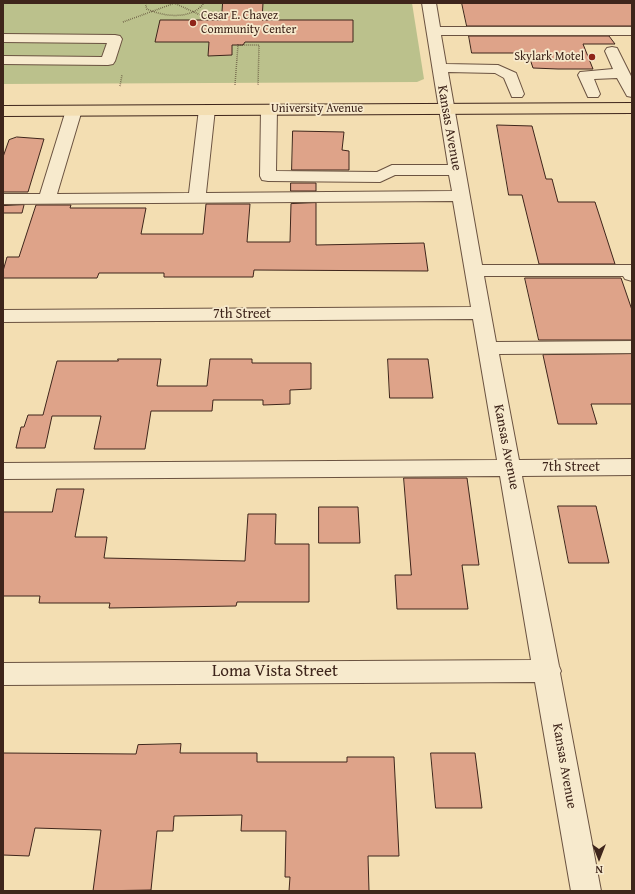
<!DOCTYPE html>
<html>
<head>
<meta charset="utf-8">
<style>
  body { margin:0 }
  #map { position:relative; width:635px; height:894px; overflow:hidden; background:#f3deb2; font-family:"Gentium Book Plus",serif }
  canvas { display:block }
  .frame { position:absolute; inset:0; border:4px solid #3e251b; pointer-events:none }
  .north { position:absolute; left:579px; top:838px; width:40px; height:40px; -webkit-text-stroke:3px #f7eacd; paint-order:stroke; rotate:180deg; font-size:11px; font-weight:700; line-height:16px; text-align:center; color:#3e251b }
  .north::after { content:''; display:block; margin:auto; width:14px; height:18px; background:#3e251b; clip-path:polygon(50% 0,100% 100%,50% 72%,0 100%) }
</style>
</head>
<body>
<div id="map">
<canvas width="635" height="894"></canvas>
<div class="frame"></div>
<div class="north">N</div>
</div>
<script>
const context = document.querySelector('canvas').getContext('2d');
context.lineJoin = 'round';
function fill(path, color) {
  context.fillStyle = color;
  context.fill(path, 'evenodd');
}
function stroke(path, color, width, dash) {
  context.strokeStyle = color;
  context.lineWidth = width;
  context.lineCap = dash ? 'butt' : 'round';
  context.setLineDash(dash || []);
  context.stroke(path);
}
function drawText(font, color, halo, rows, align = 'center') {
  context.font = font + ' "Gentium Book Plus",serif';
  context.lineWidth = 3.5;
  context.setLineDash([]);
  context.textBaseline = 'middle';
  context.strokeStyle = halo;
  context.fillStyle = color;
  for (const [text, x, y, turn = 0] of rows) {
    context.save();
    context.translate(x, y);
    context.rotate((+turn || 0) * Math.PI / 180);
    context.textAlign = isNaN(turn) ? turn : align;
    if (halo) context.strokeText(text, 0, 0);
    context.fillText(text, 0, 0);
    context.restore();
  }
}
const green = new Path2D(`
  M3,3H412L424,79L417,82L3,84Z`);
const building = new Path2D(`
  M223,3H263L262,20H353V42H245L243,45H232V55L208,56L209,42H155L160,20H221Z
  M462,3H632V26H467Z
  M469,36H609L615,44H583L593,69H558L533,68L528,53H472Z
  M497,125L532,126L546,179H552L558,202H595L615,264H539L522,195H509Z
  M293,131L344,132L342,150L349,151V170H292Z
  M17,137L44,139L28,192H3V157L9,140Z
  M291,183H316V191H291Z
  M316,203V245L424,243L428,271L254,270L253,277H164V273H99L97,278H3V271L7,257H19L36,205H71L70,208H146L141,234H203L206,204H250L247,242H290L291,204Z
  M24,205L22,213H3V206Z
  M525,278H621L632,310V340H539Z
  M632,354V404H591L597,424H558L543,355Z
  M118,359H161L157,386H207L210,359H252V363H311V389L290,390V404L263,405V400H213L212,411H151L145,449H94L101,416H52L45,448H16L21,427H24L28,415H43L57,361H118Z
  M388,359H428L433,398H390Z
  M404,478H467L479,565H462L468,609H397L395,575H411Z
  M57,489H84L75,537H107L104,558L245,561L248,514H276L275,544H309V602H237L236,606L109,608L110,603H39L40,596H3V512H52Z
  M558,506H596L609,563H569Z
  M319,507H358L360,543H319Z
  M181,744L180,753H257V762H347V757H394L399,856H368L369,891H289L290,877H285L286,831H241L242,815L174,816L173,831H157L151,890L93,891L101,830L35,828L29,856L3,855V753L136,754L138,745Z
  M431,753H475L482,808H436Z`);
const path = new Path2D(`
  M145,3L147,9C164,17 192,20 204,3
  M174,3L207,18H218
  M123,22L175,3
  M235,85L238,45H259L258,85
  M120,86L122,75`);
const minor = new Path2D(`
  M422,3H436L440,27H632V35H441L446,64L498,65L516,73L524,94L522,97H512L504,78L495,73L448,72L482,265H632V281L625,279L623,276H484L496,342L632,341V353L499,354L519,460L632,459V475L522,476L559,666L561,671L560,673L601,891H571L535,682L3,685V663L531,660L500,476L3,479V463L497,460L473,319L3,322V310L471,307L453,201L3,204V194H40L66,110L69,107H79L82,110L57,194L189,193L199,109L202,106H212L215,109L206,193L452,191L449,175H395L380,182L268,181L262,180L260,176L261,109L264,106H274L277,109L276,171L377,172L392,165H448Z
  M3,34L115,35L120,36L122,39L115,61L113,64L108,65L3,64V56L102,57L107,43L3,42Z
  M612,47L617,48L632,78V97L627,96L617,78L594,79L600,94L598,97H588L578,75L580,72L613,69L605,51L607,48Z`);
const major = new Path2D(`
  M632,103V113L3,116V106Z`);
const markers = [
  [193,23,4,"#8f2418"],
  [592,57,4,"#8f2418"]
];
const farPoinames = [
  ["Cesar E. Chavez",201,16],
  ["Community Center",201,30],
  ["Skylark Motel",584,57,"right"]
];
const farStreetnames = [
  ["University Avenue",317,109]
];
const streetNames = [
  ["Kansas Avenue",449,128,80],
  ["7th Street",242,314],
  ["Kansas Avenue",506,447,79],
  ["7th Street",571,467],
  ["Kansas Avenue",564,766,80]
];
const nearStreetnames = [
  ["Loma Vista Street",275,672]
];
fill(green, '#bbc18c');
fill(building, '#dea389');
stroke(building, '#3e251b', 1);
stroke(minor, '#6b5341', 2);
stroke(major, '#3e251b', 2);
stroke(path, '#3e251b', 1.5, [0.5, 1.5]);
fill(minor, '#f7eacd');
fill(major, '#f3deb2');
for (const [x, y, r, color] of markers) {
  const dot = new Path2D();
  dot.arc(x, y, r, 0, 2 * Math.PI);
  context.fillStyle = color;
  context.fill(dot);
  stroke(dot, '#f7eacd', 1.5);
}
drawText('12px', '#3e251b', '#f7eacd', farPoinames, 'left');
drawText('12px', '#3e251b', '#f7eacd', farStreetnames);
drawText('14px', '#3e251b', '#f7eacd', streetNames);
drawText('17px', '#3e251b', '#f7eacd', nearStreetnames);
</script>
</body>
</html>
